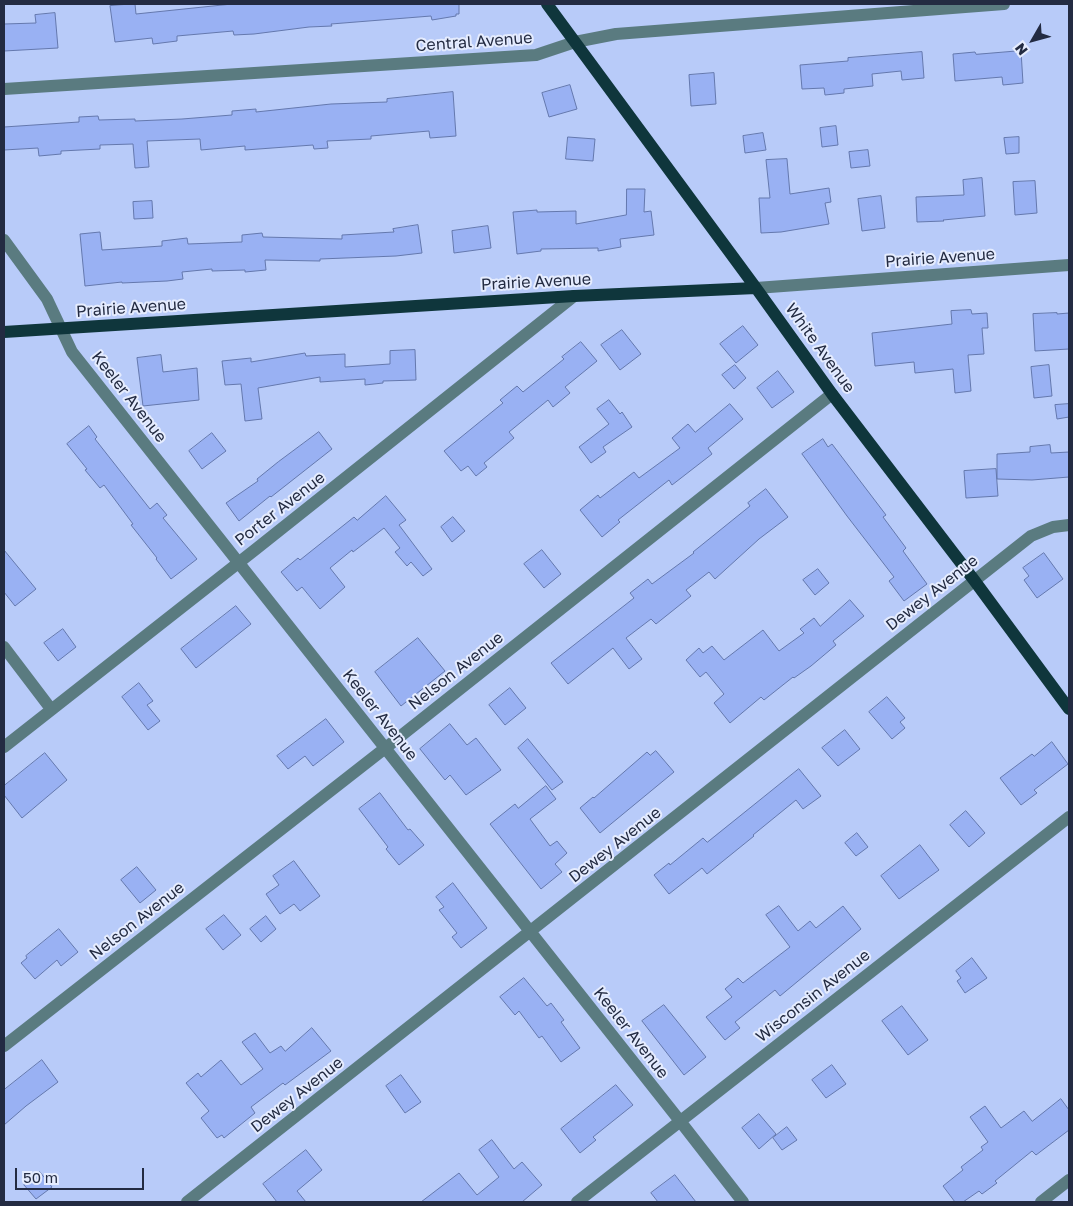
<!DOCTYPE html>
<html>
<head>
<meta charset="utf-8">
<style>
  body { margin:0 }
  #map { position:relative; width:1073px; height:1206px; overflow:hidden; background:#b8cbf9; font-family:"Golos Text",sans-serif }
  canvas { display:block }
  .frame { position:absolute; inset:0; border:5px solid #232b42; pointer-events:none }
  .north { position:absolute; left:1008px; top:15px; width:50px; height:50px; -webkit-text-stroke:4px #e5ecfe; paint-order:stroke; rotate:232deg; font-size:14px; font-weight:700; line-height:20px; text-align:center; color:#232b42 }
  .north::after { content:''; display:block; margin:auto; width:18px; height:22px; background:#232b42; clip-path:polygon(50% 0,100% 100%,50% 72%,0 100%) }
  .scale { position:absolute; left:15px; top:1168px; width:129px; height:22px; box-sizing:border-box; border:2px solid #232b42; border-top:0; padding-left:6px; font-size:15px; line-height:18px; white-space:nowrap; color:#232b42; -webkit-text-stroke:4px #e5ecfe; paint-order:stroke }
</style>
</head>
<body>
<div id="map">
<canvas width="1073" height="1206"></canvas>
<div class="frame"></div>
<div class="north">N</div>
<div class="scale">50 m</div>
</div>
<script>
const context = document.querySelector('canvas').getContext('2d');
context.lineJoin = 'round';
function fill(path, color) {
  context.fillStyle = color;
  context.fill(path, 'evenodd');
}
function stroke(path, color, width, dash) {
  context.strokeStyle = color;
  context.lineWidth = width;
  context.lineCap = dash ? 'butt' : 'round';
  context.setLineDash(dash || []);
  context.stroke(path);
}
function drawText(font, color, halo, rows, align = 'center') {
  context.font = font + ' "Golos Text",sans-serif';
  context.lineWidth = 4;
  context.setLineDash([]);
  context.textBaseline = 'middle';
  context.strokeStyle = halo;
  context.fillStyle = color;
  for (const [text, x, y, turn = 0] of rows) {
    context.save();
    context.translate(x, y);
    context.rotate((+turn || 0) * Math.PI / 180);
    context.textAlign = isNaN(turn) ? turn : align;
    if (halo) context.strokeText(text, 0, 0);
    context.fillText(text, 0, 0);
    context.restore();
  }
}
const building = new Path2D(`
  M135,4L136,14L232,4H459V14H456V16L432,20L431,16L331,24L332,26L309,27L254,34L234,35L233,31L177,36V41L153,44L152,38L115,42L110,6Z
  M55,13L58,48L4,51V24L36,23L35,15Z
  M1021,51L1023,83L1003,85L1002,77L955,81L953,54L975,52L976,54Z
  M922,52L924,78L902,80L901,71L872,74L873,86L844,89V93L825,95L824,88L802,89L800,65L848,61V58Z
  M714,73L716,104L691,106L689,75Z
  M570,85L577,109L549,117L542,93Z
  M453,92L456,136L430,138L429,131L371,136V139L327,141L328,148L314,149L313,145L245,150V146L201,150L200,139L147,141L149,167L135,168L133,144L100,145V149L61,151V154L39,156L38,148L4,150V127L79,122V117L98,116L99,120L135,119V121L182,119L232,115V111L256,109V112L331,104L387,102V99Z
  M836,126L838,145L822,147L820,128Z
  M763,133L766,150L745,153L743,136Z
  M568,137L595,139L593,161L566,159Z
  M1019,137V153L1006,154L1004,138Z
  M868,150L870,166L851,168L849,152Z
  M787,159L790,194L829,188L831,202L825,203L829,224L781,232L761,233L759,198H770L766,160Z
  M982,178L985,216L943,220L944,221L917,222L916,197L964,195L963,180Z
  M1035,181L1037,213L1015,215L1013,182Z
  M627,189H645L644,212L651,211L654,235L620,239L621,247L598,251V248L541,249V251L517,254L513,212L537,210V212L576,211V224L626,215Z
  M881,196L885,228L862,231L858,199Z
  M152,201L153,218L134,219L133,202Z
  M418,225L422,253L396,256L320,259V261L265,260L266,270L245,272V270L212,271V269L182,272L183,279L167,281L122,283V282L85,286L80,234L100,232L102,250L162,246V241L187,238L188,244L242,242V235L262,233L263,237L342,239V235L394,232L393,229Z
  M488,226L491,248L454,253L452,231Z
  M971,310L972,314L987,313L988,328H982L984,354L968,355L971,391L955,393L953,369L915,373L914,362L875,366L872,333L952,324L951,311Z
  M1057,313V314L1069,313V349L1035,351L1033,314Z
  M743,326L758,345L736,363L720,344Z
  M622,330L641,354L620,370L601,345Z
  M581,342L597,361L565,387L570,393L553,407L548,400L509,432L514,438L484,463L487,467L476,476L468,466L461,471L444,451L503,403L500,400L517,386L523,392L564,359L562,357Z
  M415,350L416,380L383,381V383L365,385V379L320,382V377L258,388L262,419L245,421L241,384L225,385L222,361L251,358V362L305,353L306,356L345,354V367L390,364V351Z
  M161,355L163,372L197,368L199,400L143,406L137,358Z
  M735,365L746,378L734,389L722,375Z
  M1049,365L1052,396L1034,398L1031,367Z
  M778,371L794,392L772,408L757,388Z
  M609,400L620,414L622,412L632,427L603,447L606,452L591,463L579,447L609,424L597,409Z
  M730,404L743,419L708,448L712,454L672,485L669,480L618,520L620,522L602,537L580,510L598,495L600,498L634,472L639,478L680,448L672,438L688,424L695,432Z
  M1069,404V417L1057,419L1055,405Z
  M89,426L97,437L95,439L150,509L157,503L167,515L163,518L197,559L171,579L156,559L157,558L131,525L133,524L104,485L100,488L85,470L87,469L67,444Z
  M319,432L332,449L271,497L270,496L239,521L226,503L258,481L257,479L278,462Z
  M212,433L226,451L202,469L189,451Z
  M823,439L828,447L832,444L886,515L883,517L906,548L903,551L927,584L904,601L889,581L894,577L847,516L802,454Z
  M1050,445L1051,453L1069,452V477L1032,480L997,479V454L1030,452V447Z
  M996,469L998,496L966,498L964,471Z
  M766,489L788,517L759,539L715,579L709,572L686,590L691,596L656,624L651,619L626,638L642,659L629,669L613,648L568,684L551,663L634,598L630,593L648,579L652,584L694,553L693,552L750,506L748,503Z
  M386,496L406,520L399,525L432,569L423,576L411,562L407,566L395,552L400,548L384,528L353,552L352,550L330,568L345,587L320,609L302,587L297,591L281,572L298,558L300,560L354,517L357,520Z
  M453,517L465,531L452,542L441,527Z
  M4,550L36,589L15,606L4,592Z
  M542,550L561,574L544,588L524,564Z
  M1044,553L1063,579L1037,598L1024,580L1029,576L1023,568Z
  M818,569L829,583L815,595L803,580Z
  M850,600L864,616L833,641L836,645L811,666L794,678L793,677L764,700L761,697L730,723L714,703L724,694L706,672L700,677L686,660L699,648L703,653L712,646L724,660L763,630L779,651L804,633L800,629L814,618L820,626Z
  M236,606L251,624L196,668L181,649Z
  M63,629L76,647L58,661L44,643Z
  M418,638L445,671L401,706L375,672Z
  M139,683L153,701L147,705L160,721L148,730L122,697Z
  M510,688L526,708L505,725L489,705Z
  M887,697L905,718L900,722L905,728L892,739L869,712Z
  M326,719L344,742L313,766L305,756L288,769L277,756Z
  M450,724L467,745L476,738L501,770L466,795L450,775L445,780L420,749Z
  M845,730L860,749L838,766L822,748Z
  M528,739L563,782L552,790L518,748Z
  M1052,742L1068,764L1034,790L1037,793L1021,805L1000,778L1032,754L1034,756Z
  M656,751L674,772L600,833L580,808L593,797L594,798L647,752L650,755Z
  M45,753L67,780L22,818L4,795V786Z
  M799,769L821,796L803,809L796,800L753,835L754,836L707,874L702,868L669,894L654,875L669,863L670,865L703,838L707,842Z
  M546,786L556,799L530,819L550,846L557,841L567,853L555,864L562,872L541,889L490,824L515,804L518,808Z
  M380,793L408,830L410,829L424,845L399,865L386,849L388,847L359,809Z
  M966,811L985,833L969,847L950,825Z
  M857,833L868,847L856,856L845,843Z
  M920,845L939,870L899,899L881,876Z
  M294,861L320,896L300,911L294,904L280,914L266,894L279,885L273,876Z
  M137,867L156,890L140,903L121,880Z
  M453,883L487,928L461,948L452,937L457,933L439,910L444,907L436,897Z
  M779,906L798,931L810,921L816,928L843,906L861,929L780,996L775,990L735,1022L740,1028L725,1040L706,1017L732,997L725,989L738,978L743,983L790,947L766,915Z
  M224,915L241,935L223,950L206,929Z
  M266,916L276,929L261,942L250,929Z
  M59,929L78,952L61,966L57,960L35,979L21,963L27,958L26,956Z
  M972,958L987,978L965,993L957,981L961,978L956,971Z
  M524,978L547,1006L551,1003L564,1020L561,1022L580,1048L561,1062L542,1036L539,1038L519,1011L515,1015L500,997Z
  M664,1005L706,1057L684,1075L642,1021Z
  M902,1006L928,1040L908,1055L882,1021Z
  M312,1028L331,1051L285,1085L283,1083L251,1107L255,1113L224,1138L222,1135L217,1138L201,1118L209,1111L186,1083L198,1073L201,1077L221,1060L241,1085L263,1069L242,1042L255,1033L270,1053L281,1046L285,1051Z
  M42,1060L58,1082L26,1106L4,1125V1090Z
  M832,1065L846,1084L826,1098L812,1080Z
  M401,1075L421,1102L405,1113L386,1086Z
  M616,1085L633,1105L593,1137L596,1140L580,1153L561,1129Z
  M1061,1099L1069,1110V1130L1036,1155L1032,1151L995,1181L997,1183L982,1194L979,1191L963,1202H955L943,1186L963,1170L961,1167L983,1150L981,1147L988,1142L970,1117L985,1106L1001,1128L1024,1111L1032,1121Z
  M759,1114L776,1134L759,1149L742,1128Z
  M787,1127L797,1140L782,1150L773,1138Z
  M492,1140L514,1169L522,1162L542,1185L522,1202H421L459,1173L477,1195L499,1177L479,1150Z
  M306,1150L322,1170L297,1191L306,1202H277L263,1184Z
  M40,1172L52,1187L36,1199L24,1185Z
  M675,1175L696,1202H658L651,1193Z`);
const minor = new Path2D(`
  M4,89L536,55L575,42L616,34L1004,4
  M4,240L47,299L72,352L680,1121L743,1202
  M756,288L1069,265
  M4,647L51,709
  M4,747L256,549L574,296
  M4,1046L402,735L832,394
  M187,1202L1031,536L1053,527L1069,525
  M577,1202L1069,817
  M1041,1202L1069,1180`);
const major = new Path2D(`
  M547,4L756,288L832,394L974,580L1069,709
  M4,332L574,296L756,288`);
const streetNames = [
  ["Central Avenue",474,42,-4],
  ["Prairie Avenue",940,258,-4],
  ["Prairie Avenue",536,282,-3],
  ["Prairie Avenue",131,308,-4],
  ["White Avenue",820,348,54],
  ["Keeler Avenue",129,397,52],
  ["Porter Avenue",280,509,-38],
  ["Dewey Avenue",932,593,-38],
  ["Nelson Avenue",456,671,-38],
  ["Keeler Avenue",380,715,52],
  ["Dewey Avenue",615,845,-38],
  ["Nelson Avenue",137,921,-38],
  ["Wisconsin Avenue",813,996,-38],
  ["Keeler Avenue",631,1033,52],
  ["Dewey Avenue",297,1095,-38]
];
fill(building, '#99b1f3');
stroke(building, '#6478ad', 1);
stroke(minor, '#5a7b80', 12);
stroke(major, '#0f363c', 12);
drawText('16px', '#232b42', '#e5ecfe', streetNames);
</script>
</body>
</html>
